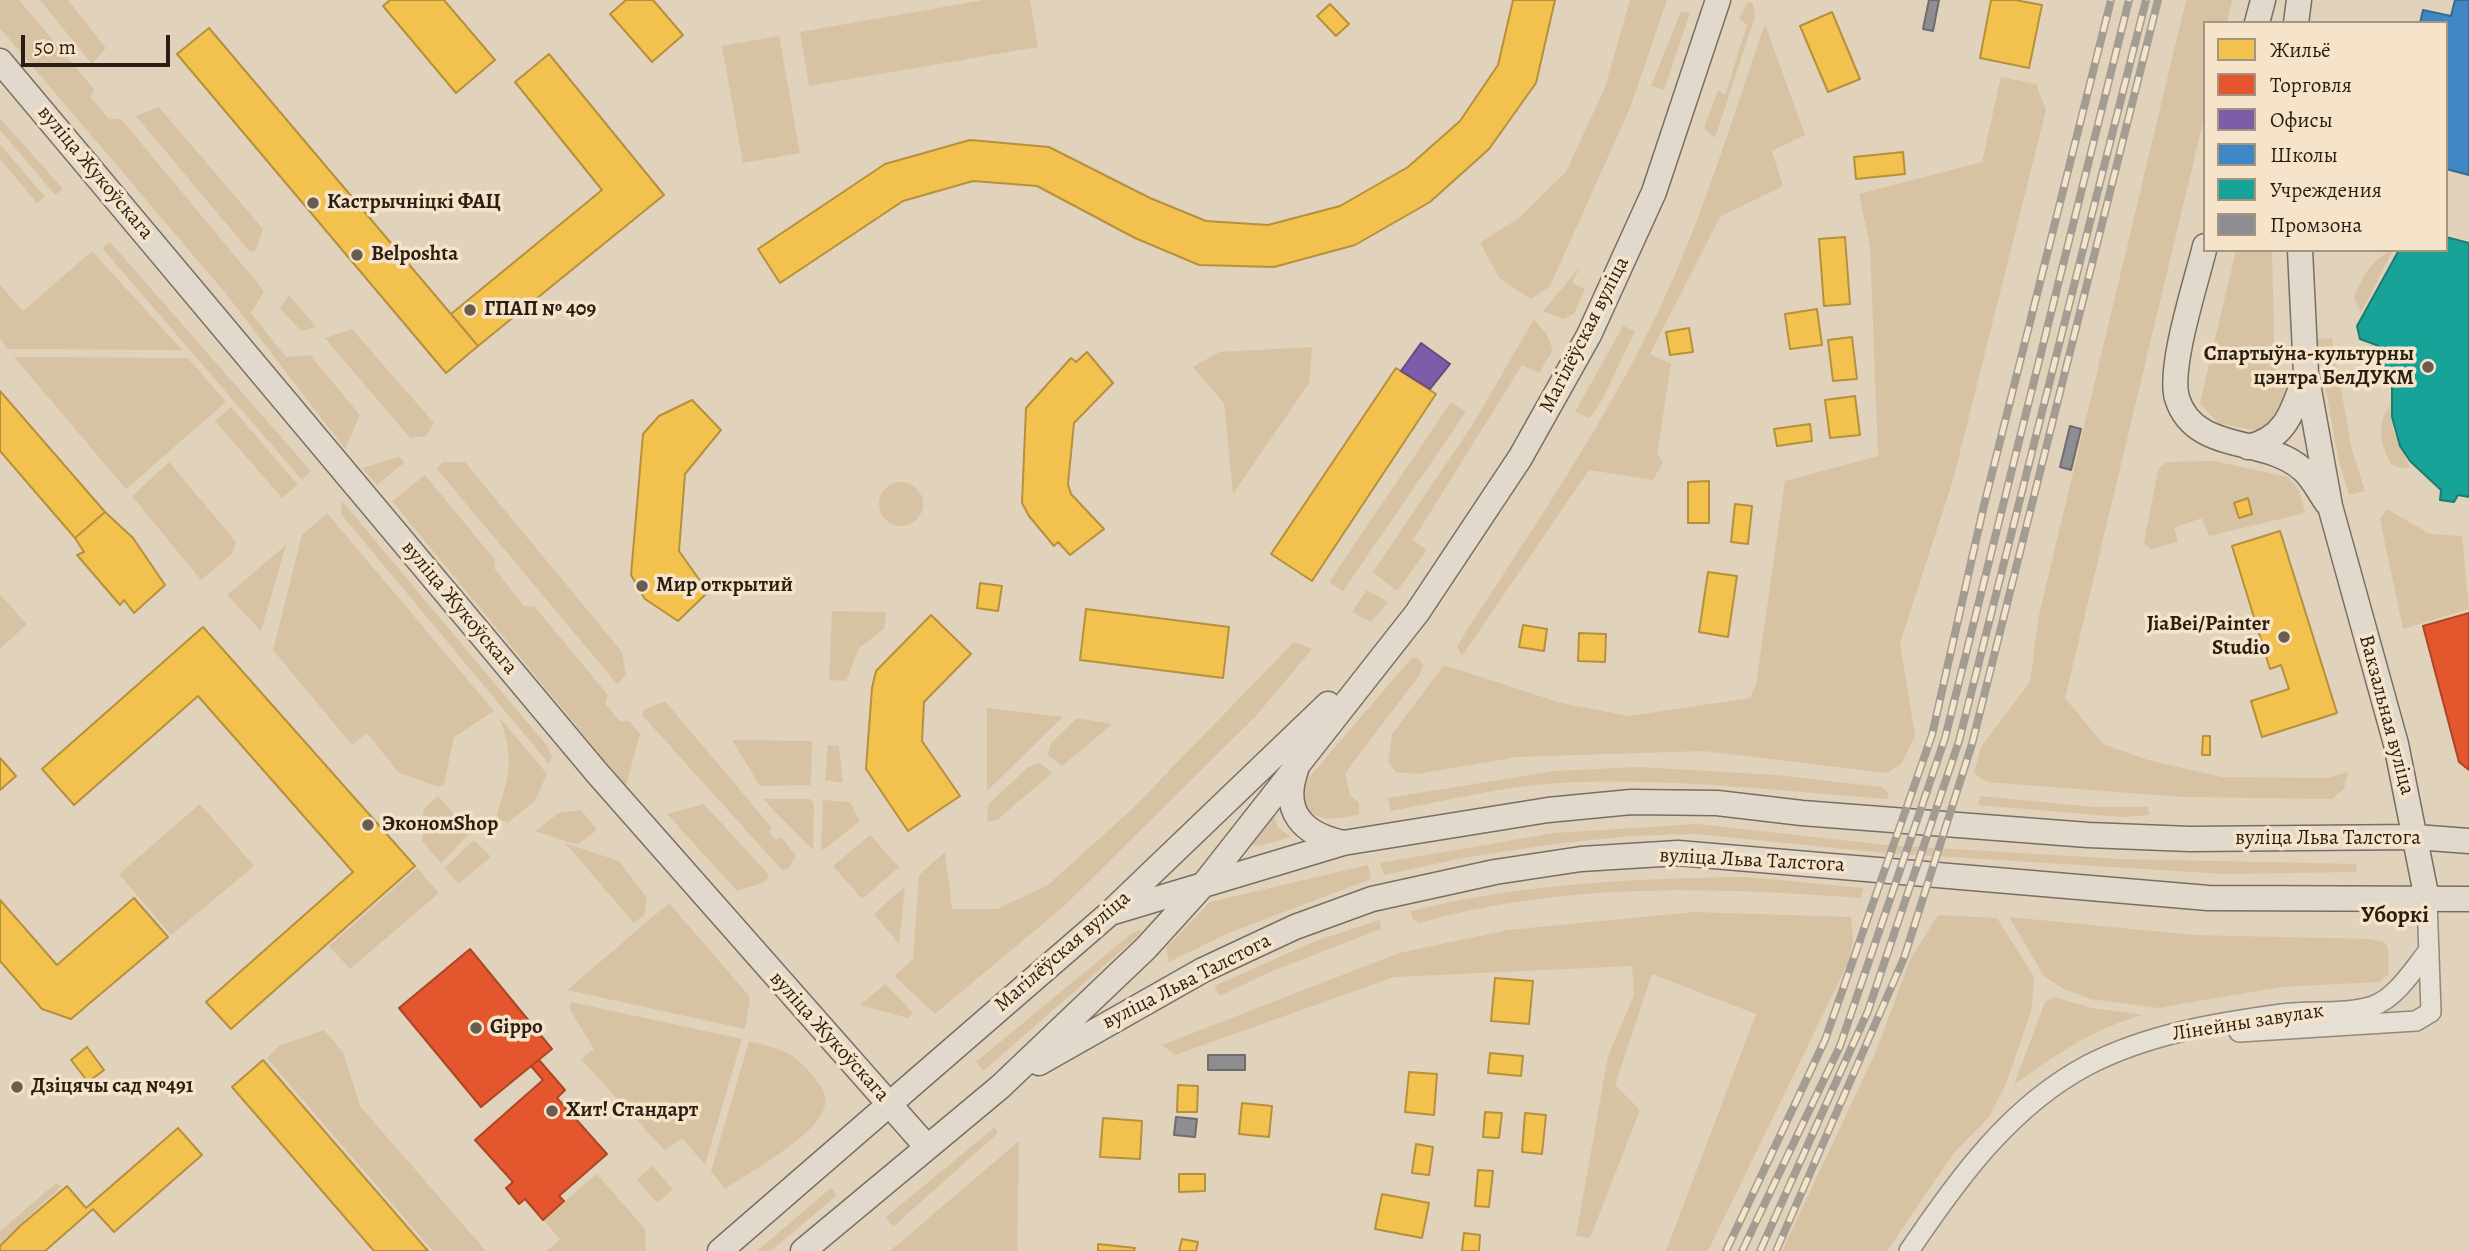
<!DOCTYPE html>
<html>
<head>
<meta charset="utf-8">
<style>
  body { margin:0 }
  #map { position:relative; width:2469px; height:1251px; overflow:hidden; background:#e1d2bb; font-family:Alegreya,serif }
  canvas { display:block }
  .legend { position:absolute; left:2203px; top:21px; width:245px; height:231px; box-sizing:border-box; background:#f5e4c9; border:2px solid #a49580; margin:0; padding:9px 12px; list-style:none; font-size:21px; color:#2a1e13 }
  .legend li { display:flex; align-items:center; gap:14px; height:35px }
  .legend b { width:35px; border:2px solid #a49580 }
  .scale { position:absolute; left:21px; top:35px; width:149px; height:32px; box-sizing:border-box; border:4px solid #2a1e13; border-top:0; padding-left:9px; font-size:21px; line-height:24px; white-space:nowrap; color:#2a1e13; -webkit-text-stroke:5px #f5e4c9; paint-order:stroke }
</style>
</head>
<body>
<div id="map">
<canvas width="2469" height="1251"></canvas>
<ul class="legend">
<li><b style="height:19px;background:#f2c14e"></b>Жильё</li>
<li><b style="height:19px;background:#e4572e"></b>Торговля</li>
<li><b style="height:19px;background:#7b5ea7"></b>Офисы</li>
<li><b style="height:19px;background:#3f88c5"></b>Школы</li>
<li><b style="height:19px;background:#17a398"></b>Учреждения</li>
<li><b style="height:19px;background:#8d8d92"></b>Промзона</li>
</ul>
<div class="scale">50 m</div>
</div>
<script>
const context = document.querySelector('canvas').getContext('2d');
context.lineJoin = 'round';
function fill(path, color) {
  context.fillStyle = color;
  context.fill(path, 'evenodd');
}
function stroke(path, color, width, dash) {
  context.strokeStyle = color;
  context.lineWidth = width;
  context.lineCap = dash ? 'butt' : 'round';
  context.setLineDash(dash || []);
  context.stroke(path);
}
function drawText(font, color, halo, rows, align = 'center') {
  context.font = font + ' Alegreya,serif';
  context.lineWidth = 7;
  context.setLineDash([]);
  context.textBaseline = 'middle';
  context.strokeStyle = halo;
  context.fillStyle = color;
  for (const [text, x, y, turn = 0] of rows) {
    context.save();
    context.translate(x, y);
    context.rotate((+turn || 0) * Math.PI / 180);
    context.textAlign = isNaN(turn) ? turn : align;
    if (halo) context.strokeText(text, 0, 0);
    context.fillText(text, 0, 0);
    context.restore();
  }
}
const green = new Path2D(`
  M0,0H19L94,89L91,98L109,119H121L264,291L251,313L286,357L310,355L360,415L345,449L227,295L0,28Z
  M40,0H68L106,48L92,64Z
  M984,0H1030L1038,47L809,86L800,32Z
  M1630,0H1667L1630,108L1550,286L1531,299L1500,279L1480,243L1520,217L1566,172L1605,87Z
  M2186,0H2232L2227,23H2205V114L2065,698L2103,744L2148,760L2221,777L2327,778L2348,772L2344,789L2332,799L2183,797L1987,782L1974,773L1981,747L2030,682L2039,615Z
  M1748,2L1753,3L1755,17L1715,138L1704,128L1718,90L1725,95L1747,25L1739,18Z
  M1681,11L1690,13L1664,90L1651,86Z
  M1765,24L1805,135L1772,151L1783,186L1720,217L1650,354L1671,364L1657,454L1663,462L1653,480L1589,470L1462,656L1457,646C1529,533 1608,421 1664,299C1705,210 1733,116 1765,24Z
  M779,36L800,153L743,163L722,46Z
  M2001,77L2036,84L2046,110L1953,480L1900,643L1915,736L1901,764L1887,773L1703,751L1517,757L1418,774L1396,772L1388,762L1392,734L1444,665L1561,703L1629,716L1750,698L1756,685L1785,481L1878,456L1870,246L1859,194L1982,162Z
  M159,107L263,229L256,250L250,252L136,116Z
  M0,118L63,189L55,195L0,130Z
  M0,144L45,197L37,203L0,159Z
  M110,242L311,471L302,480L102,248Z
  M2236,250H2272L2275,369L2292,382L2290,407L2268,427L2257,431L2218,423L2200,403Z
  M2393,250L2361,313L2354,298C2361,279 2373,257 2393,250Z
  M92,251L182,350L8,349L0,339V285L23,311Z
  M1580,267L1572,283L1585,289L1574,314L1563,319L1543,311Z
  M289,295L316,327L301,331L280,308Z
  M1534,319L1547,335L1553,350L1539,373L1522,365L1413,540L1427,550L1397,591L1373,572L1473,424Z
  M1623,326L1635,331L1602,400L1590,418L1575,412Z
  M352,329L434,423L426,436L410,438L325,338Z
  M2332,338L2351,446L2365,491L2349,495L2338,458L2317,339Z
  M1312,347L1309,383L1233,494L1224,403L1193,367L1219,352Z
  M14,357L188,358L226,402L126,489Z
  M1451,402L1466,412L1343,591L1329,582Z
  M2390,405L2393,430L2410,467L2403,469L2391,464C2380,444 2376,424 2390,405Z
  M231,407L298,485L282,498L215,421Z
  M399,457L405,462L377,485L362,468Z
  M2214,461L2288,477L2299,490L2305,513L2209,536L2202,518L2174,528L2178,542L2151,549L2144,543L2158,470L2166,462Z
  M169,462L236,542L232,554L201,580L132,496Z
  M442,462H465L622,652L626,675L617,684L437,469Z
  M425,475L495,560L494,568L524,606L535,607L608,695L605,704L620,721H629L640,734L626,786L392,501Z
  M879 504a22 22 0 1 1 44 0a22 22 0 1 1-44 0Z
  M342,501L548,747L552,757L549,764L341,514Z
  M2387,509L2430,534L2462,536L2469,609L2403,629L2380,519Z
  M327,513L494,711L454,737L444,784L438,787L398,772L367,733L352,745L273,650L302,535Z
  M286,545L261,631L227,595Z
  M1367,590L1388,602L1371,622L1352,612Z
  M0,595L27,624L0,649Z
  M832,611L886,612L884,629L859,648L846,681L829,680Z
  M1294,642L1312,649L1256,716L1062,908L935,1014L894,976L913,959L919,875L945,852L952,909H997L1048,885L1131,810Z
  M1418,657L1423,666L1419,676L1345,773L1350,795L1359,803V814C1330,823 1296,822 1305,782L1411,659Z
  M665,701L772,828L769,832L776,840L781,837L796,856L788,869L782,870L642,715L644,710Z
  M987,708L1063,717L987,791Z
  M499,717L547,774L535,801L508,823L498,819L497,815C509,775 515,758 499,717Z
  M1077,718L1112,724L1062,766L1048,755L1051,743Z
  M732,740L812,741L811,785L760,786Z
  M828,745L839,746L843,783L825,780Z
  M1040,763L1052,773L997,820L987,822L988,805L1028,767Z
  M1639,767L1776,775L1882,787L1889,794L1887,799C1777,791 1669,777 1559,783C1503,786 1446,801 1391,811L1388,798L1554,771Z
  M438,796L470,833L441,863L422,841L423,810Z
  M1980,796L2093,807H2148L2150,815L2122,817L1978,805Z
  M763,799H810L814,804L813,850Z
  M823,800L850,802L860,821L821,852Z
  M200,804L254,866L171,935L119,874Z
  M704,804L769,875L765,882L737,891L667,814Z
  M581,810L597,830L577,845L535,831L559,813Z
  M1273,814L1278,827L1291,837L1259,846L1249,844Z
  M1697,824L1886,845L2121,859L2357,864L2356,872L2224,874L1885,853L1696,834L1630,836L1554,844L1462,858L1384,875L1380,863L1554,833Z
  M870,835L899,867L862,899L833,866Z
  M474,840L491,857L458,884L445,868Z
  M565,843L619,861L647,898L644,915L634,923Z
  M1368,865L1371,879L1226,934L1169,962L1166,948L1210,902Z
  M417,868L439,893L350,969L329,946Z
  M1747,877L1863,888L1861,898C1714,887 1563,882 1419,923L1413,919L1411,911C1520,884 1635,878 1747,877Z
  M905,886L899,944L874,914Z
  M669,903L750,997L745,1029L567,990Z
  M1694,912L1851,917L1853,940L1849,961L1708,1251H1666L1756,1014L1652,974L1615,1085L1640,1110L1590,1238L1576,1236L1608,1056L1634,995L1632,966L1394,977L1175,1055L1162,1045L1399,953L1508,930Z
  M1938,915L1997,918L2034,977L2032,1008L2006,1084L1989,1117L1953,1154L1887,1251H1782L1877,1049L1910,960Z
  M2009,917L2194,935L2371,939L2384,942L2388,948L2389,974L2379,982L2280,987L2159,1008L2090,999L2062,988L2044,976Z
  M1380,920L1381,929L1272,971L1220,996L1214,986L1318,940Z
  M1143,929L1137,937L983,1071L976,1062L1132,933Z
  M885,984L913,1013L908,1018L860,1005Z
  M2054,997L2092,1008L2143,1015C2094,1028 2053,1056 2014,1085L2045,1002Z
  M571,1002L742,1039L705,1165L682,1138L665,1151L581,1059L594,1049L569,1008Z
  M324,1030L343,1052L360,1106L486,1251H433L267,1058L279,1046Z
  M749,1041C782,1049 795,1052 816,1080C822,1087 827,1095 825,1104C822,1133 748,1173 725,1189L711,1171Z
  M995,1127L998,1133L893,1227L886,1217Z
  M1019,1141L1017,1251H890Z
  M653,1166L673,1190L657,1203L637,1179Z
  M597,1174L645,1229L646,1251H547L560,1239L543,1220Z
  M56,1183L62,1186L0,1243V1231Z
  M831,1188L837,1195L771,1251H757Z`);
const homes = new Path2D(`
  M390,0H444L495,60L456,93L383,6Z
  M626,0H653L683,35L652,62L610,14Z
  M1513,0H1555L1536,83L1489,149L1430,202L1355,245L1274,267L1199,265L1135,238L1037,186L973,181L903,201L780,283L758,249L885,164L970,140L1049,147L1150,198L1206,221L1268,225L1340,206L1408,167L1460,121L1498,65Z
  M1991,0H2015L2042,5L2029,68L1980,58Z
  M1330,4L1349,24L1336,36L1317,16Z
  M1832,12L1860,79L1828,92L1800,26Z
  M209,28L478,346L446,373L177,54Z
  M549,54L664,195L478,346L451,314L602,190L515,82Z
  M1903,152L1905,174L1856,179L1854,157Z
  M1845,237L1850,304L1824,306L1819,239Z
  M1817,309L1822,345L1790,349L1785,314Z
  M1689,328L1693,352L1670,355L1666,332Z
  M1852,337L1857,379L1833,381L1828,340Z
  M1087,352L1113,383L1074,423L1068,484L1071,494L1104,529L1070,555L1058,542L1054,546L1029,516L1022,503L1026,408L1071,358L1076,362Z
  M1396,368L1436,394L1312,581L1271,554Z
  M0,391L105,512L75,538L0,451Z
  M1855,396L1860,435L1830,438L1825,400Z
  M692,400L721,430L685,474L679,551L708,592L678,621L645,599L631,575L643,434L659,416Z
  M1810,424L1812,441L1777,446L1774,429Z
  M1709,481V523H1688V482Z
  M2248,498L2252,514L2239,518L2234,503Z
  M1735,504L1752,506L1748,544L1731,542Z
  M105,512L133,538L165,585L134,613L124,600L120,605L77,555L84,552L75,538Z
  M2280,531L2337,713L2262,737L2251,701L2289,689L2281,665L2270,669L2232,546Z
  M1708,572L1737,576L1728,637L1699,632Z
  M980,583L1002,586L998,611L977,608Z
  M1086,609L1229,627L1223,678L1080,660Z
  M931,615L971,654L924,702L922,741L960,796L908,831L866,769L872,688L876,671Z
  M1523,625L1547,629L1544,651L1519,647Z
  M203,627L415,866L231,1029L206,1002L353,872L198,696L74,805L42,769Z
  M1579,633L1606,634L1605,662L1578,661Z
  M2203,736H2210V755H2202Z
  M0,758L16,776L0,790Z
  M134,898L168,937L71,1019L42,1009L0,961V900L57,965Z
  M1495,978L1533,981L1529,1024L1491,1021Z
  M87,1047L104,1070L88,1082L71,1060Z
  M1490,1053L1523,1056L1521,1076L1488,1073Z
  M263,1060L428,1251H374L258,1117L232,1087Z
  M1409,1072L1437,1074L1434,1115L1405,1112Z
  M1178,1085L1198,1086L1197,1112H1177Z
  M1242,1103L1272,1106L1269,1137L1239,1134Z
  M1485,1112L1502,1113L1499,1138L1483,1137Z
  M1525,1113L1546,1115L1542,1154L1522,1152Z
  M1103,1118L1142,1121L1140,1159L1100,1157Z
  M178,1128L202,1155L114,1232L93,1209L45,1251H0V1246L20,1226L67,1186L86,1208Z
  M1416,1144L1433,1147L1429,1175L1412,1173Z
  M1478,1170L1493,1171L1489,1207L1475,1206Z
  M1179,1174H1205V1191L1179,1192Z
  M1382,1194L1429,1203L1422,1238L1375,1229Z
  M1464,1233L1480,1235L1479,1251H1462Z
  M1182,1239L1198,1242L1196,1251H1179Z
  M1098,1244L1135,1248L1134,1251H1098Z`);
const shops = new Path2D(`
  M2469,613V770L2459,762L2423,626Z
  M470,949L552,1049L481,1107L399,1008Z
  M539,1060L565,1090L557,1098L607,1154L559,1196L564,1201L543,1220L525,1199L519,1204L506,1188L513,1182L475,1140L543,1080L531,1066Z`);
const offices = new Path2D(`
  M1421,343L1450,364L1430,389L1401,371Z`);
const schools = new Path2D(`
  M2455,0H2469V175L2446,169V23H2420L2423,10L2451,16Z`);
const public = new Path2D(`
  M2446,237L2469,243V497L2458,495L2454,502L2440,500L2441,490L2410,461L2400,446L2392,417V371L2381,363L2379,346L2360,339L2357,326L2399,250H2446Z`);
const industry = new Path2D(`
  M1929,0H1939L1933,31L1923,29Z
  M2070,426L2081,429L2071,470L2060,467Z
  M1208,1055H1245V1070H1208Z
  M1176,1117L1197,1119L1195,1137L1174,1135Z`);
const minor = new Path2D(`
  M2239,1032L2416,1021L2431,1012L2427,899
  M1909,1251C1957,1180 2010,1106 2088,1065C2148,1034 2216,1023 2282,1014C2311,1010 2345,1015 2373,1006C2396,998 2414,969 2429,950`);
const major = new Path2D(`
  M2257,23L2263,0
  M2296,23L2299,0
  M0,61L598,774L927,1147
  M2205,246C2197,280 2168,367 2177,398C2194,454 2265,436 2302,469C2312,477 2319,492 2327,503
  M2300,250L2306,373L2330,506L2396,744L2427,899
  M2248,447C2288,438 2293,408 2306,374
  M1296,770C1281,812 1303,834 1343,843
  M1110,913L1343,843L1548,810L1631,802L1717,803L1802,813L2088,835L2190,839L2416,837L2469,841
  M1039,1063L1203,970L1295,927L1372,899L1495,872L1581,859L1678,853L2208,898L2469,899
  M720,1251L1110,913L1328,704
  M803,1251L1000,1087L1146,948L1204,884L1417,613L1520,458L1589,335L1654,192L1718,0`);
const rail = new Path2D(`
  M1726,1251L1825,1040L1932,735L1984,505L2111,0
  M1742,1251L1840,1046L1945,738L2129,0
  M1760,1251L1868,1011L1959,741L2146,0
  M1776,1251L1904,958L1972,744L2158,0`);
const markers = [
  [313,203,7,"#6a5d4e"],
  [357,255,7,"#6a5d4e"],
  [470,310,7,"#6a5d4e"],
  [2428,367,7,"#6a5d4e"],
  [642,586,7,"#6a5d4e"],
  [2284,637,7,"#6a5d4e"],
  [368,825,7,"#6a5d4e"],
  [476,1028,7,"#6a5d4e"],
  [17,1087,7,"#6a5d4e"],
  [552,1111,7,"#6a5d4e"]
];
const streetNames = [
  ["вуліца Жукоўскага",95,173,50],
  ["Магілёўская вуліца",1585,335,-63],
  ["вуліца Жукоўскага",459,608,50],
  ["Вакзальная вуліца",2386,715,75],
  ["вуліца Льва Талстога",2328,839],
  ["вуліца Льва Талстога",1752,861,3],
  ["Магілёўская вуліца",1063,952,-41],
  ["вуліца Льва Талстога",1187,982,-27],
  ["Лінейны завулак",2248,1023,-9],
  ["вуліца Жукоўскага",829,1037,48]
];
const poiNames = [
  ["Кастрычніцкі ФАЦ",327,203],
  ["Belposhta",371,255],
  ["ГПАП № 409",484,310],
  ["Спартыўна-культурны",2414,355,"right"],
  ["цэнтра БелДУКМ",2414,379,"right"],
  ["Мир открытий",656,586],
  ["JiaBei/Painter",2270,625,"right"],
  ["Studio",2270,649,"right"],
  ["ЭкономShop",382,825],
  ["Gippo",490,1028],
  ["Дзіцячы сад №491",31,1087],
  ["Хит! Стандарт",566,1111]
];
const neighbourhoodNames = [
  ["Уборкі",2395,916]
];
fill(green, '#d7c3a4');
fill(homes, '#f2c14e');
stroke(homes, '#b6903c', 2);
fill(shops, '#e4572e');
stroke(shops, '#ac4626', 2);
fill(offices, '#7b5ea7');
stroke(offices, '#634b7b', 2);
fill(schools, '#3f88c5');
stroke(schools, '#396890', 2);
fill(public, '#17a398');
stroke(public, '#1d7b70', 2);
fill(industry, '#8d8d92');
stroke(industry, '#6f6c6c', 2);
stroke(minor, '#92887a', 22);
stroke(major, '#786f62', 27);
stroke(minor, '#e6dfd3', 19);
stroke(major, '#e1d9cc', 24);
stroke(rail, '#a39c93', 8);
stroke(rail, '#f5e4c9', 5, [16]);
for (const [x, y, r, color] of markers) {
  const dot = new Path2D();
  dot.arc(x, y, r, 0, 2 * Math.PI);
  context.fillStyle = color;
  context.fill(dot);
  stroke(dot, '#f5e4c9', 2.5);
}
drawText('21px', '#2a1e13', '#f5e4c9', streetNames);
drawText('bold 21px', '#2a1e13', '#f5e4c9', poiNames, 'left');
drawText('bold 23px', '#2a1e13', '#f5e4c9', neighbourhoodNames);
</script>
</body>
</html>
